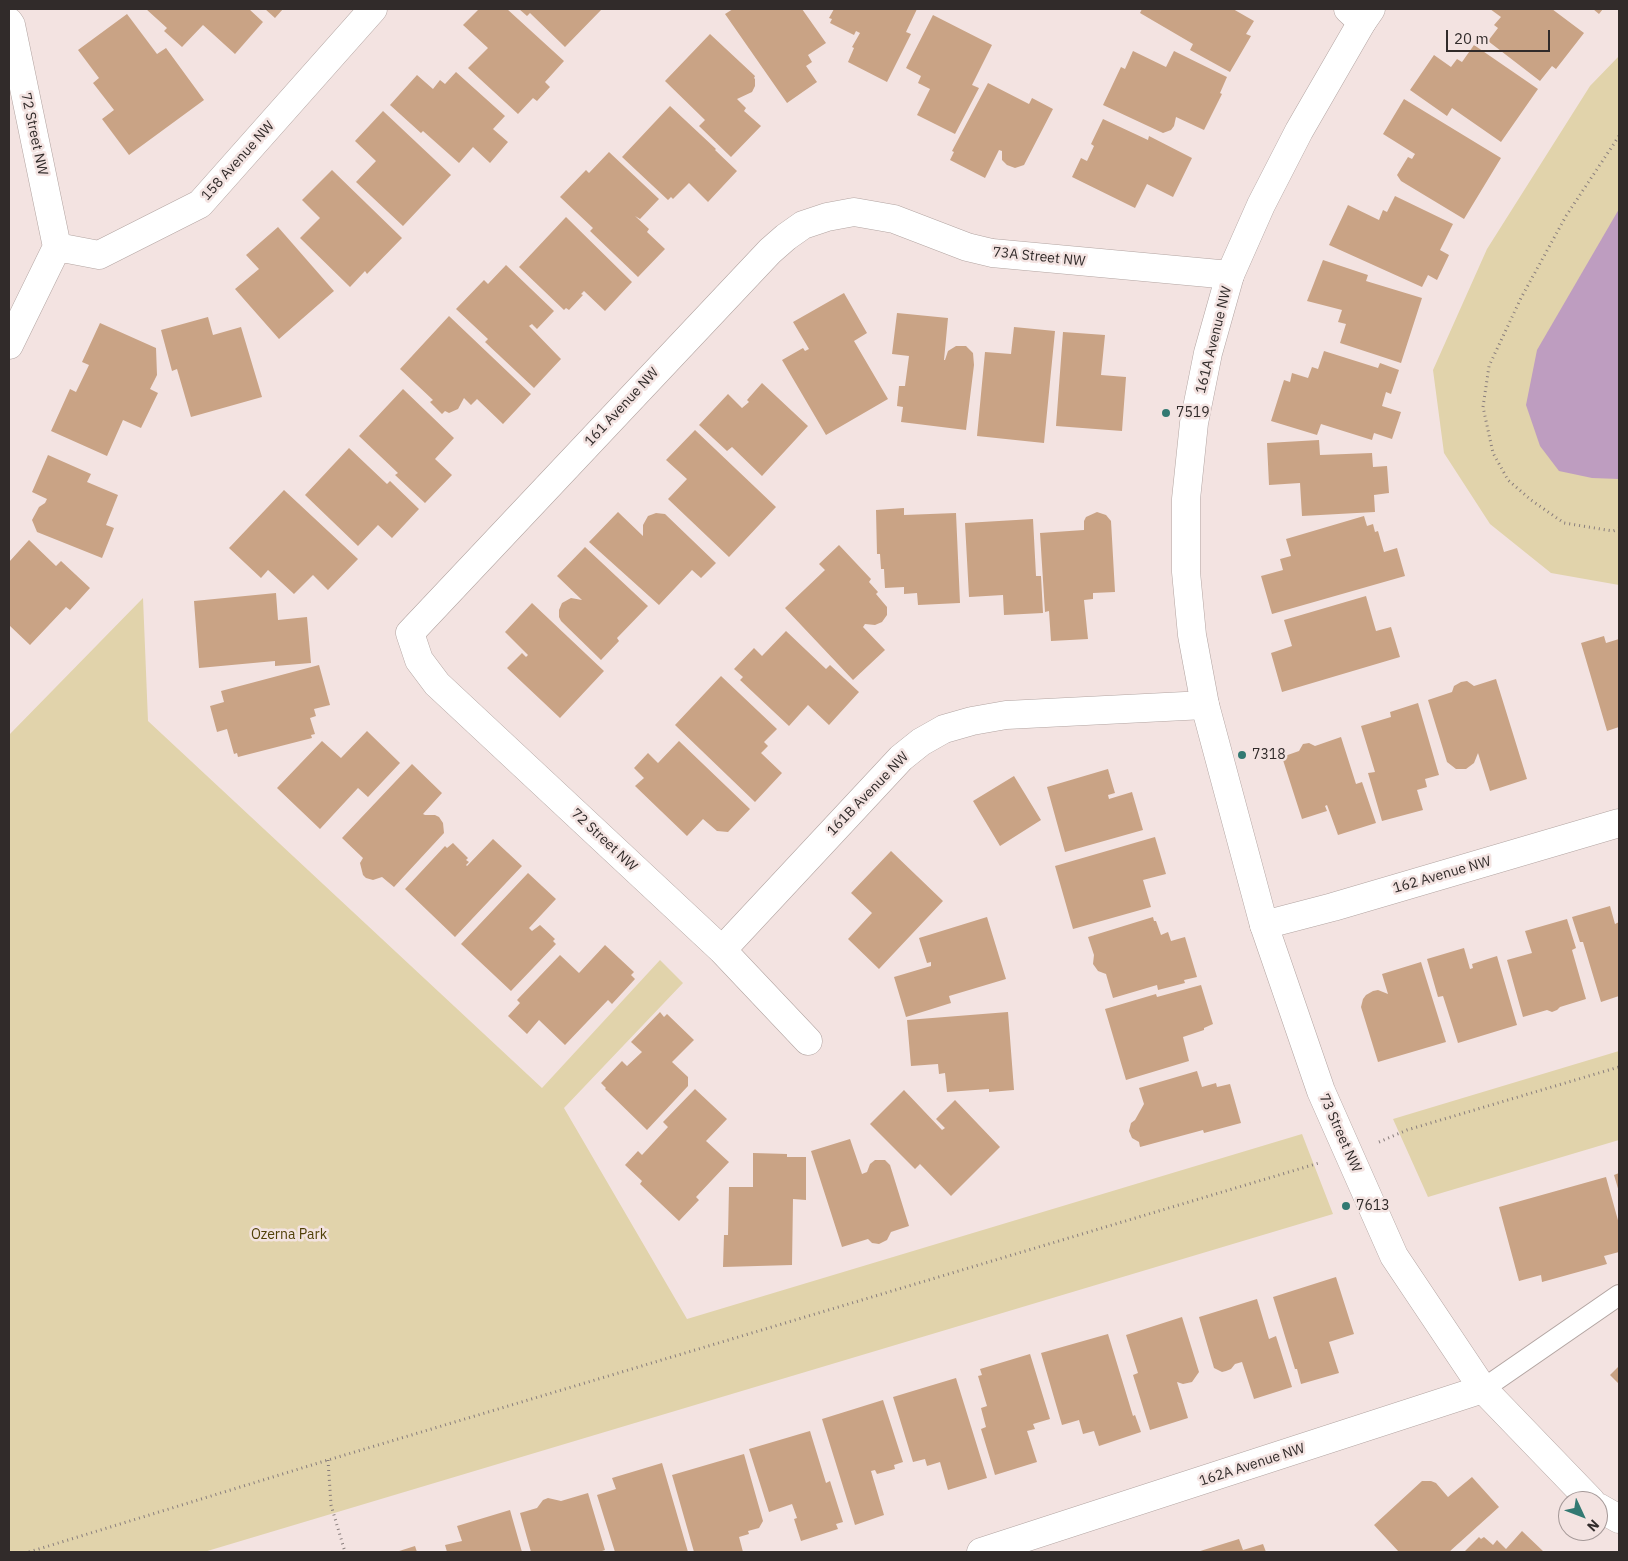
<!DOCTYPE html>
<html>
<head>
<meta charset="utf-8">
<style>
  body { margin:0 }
  #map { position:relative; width:1628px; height:1561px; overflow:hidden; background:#f3e3e1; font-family:"IBM Plex Sans",sans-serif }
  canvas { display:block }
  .frame { position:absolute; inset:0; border:10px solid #312b2a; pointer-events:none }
  .north { position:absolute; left:1558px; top:1491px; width:50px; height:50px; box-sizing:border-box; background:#f3e3e1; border:1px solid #a59998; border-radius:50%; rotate:133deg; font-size:14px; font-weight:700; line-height:20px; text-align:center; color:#312b2a }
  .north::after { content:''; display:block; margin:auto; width:18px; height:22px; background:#327972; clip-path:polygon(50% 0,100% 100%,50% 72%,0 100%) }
  .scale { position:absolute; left:1446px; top:30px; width:104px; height:22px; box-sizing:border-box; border:2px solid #312b2a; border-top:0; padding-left:6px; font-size:15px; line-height:18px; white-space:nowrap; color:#312b2a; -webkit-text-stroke:4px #f3e3e1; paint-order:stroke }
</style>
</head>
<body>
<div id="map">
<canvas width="1628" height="1561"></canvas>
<div class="frame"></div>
<div class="north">N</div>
<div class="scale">20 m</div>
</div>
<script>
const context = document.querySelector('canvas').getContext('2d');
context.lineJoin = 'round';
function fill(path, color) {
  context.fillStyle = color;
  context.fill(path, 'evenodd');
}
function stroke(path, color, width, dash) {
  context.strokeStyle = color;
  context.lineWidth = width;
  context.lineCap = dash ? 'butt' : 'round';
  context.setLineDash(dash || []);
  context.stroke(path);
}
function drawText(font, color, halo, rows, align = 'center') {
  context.font = font + ' "IBM Plex Sans",sans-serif';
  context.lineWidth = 5;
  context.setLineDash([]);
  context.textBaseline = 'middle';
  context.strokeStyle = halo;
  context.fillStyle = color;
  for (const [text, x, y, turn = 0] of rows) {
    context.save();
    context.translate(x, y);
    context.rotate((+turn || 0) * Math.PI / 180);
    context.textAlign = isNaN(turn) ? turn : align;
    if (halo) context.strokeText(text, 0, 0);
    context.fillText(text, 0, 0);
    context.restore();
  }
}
const green = new Path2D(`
  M1619,56V585L1551,573L1490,524L1444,453L1433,370L1487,249L1590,86Z
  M143,598L148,721L542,1088L660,960L683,983L564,1108L687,1319L1302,1134L1333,1214L204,1552H9V735Z
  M1619,1051V1140L1428,1197L1393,1119Z`);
const water = new Path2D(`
  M1619,209V479L1592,478L1559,471L1540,446L1526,405L1537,350Z`);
const building = new Path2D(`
  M146,9H249L263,22L235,54L203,25L182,47L164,31L167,28Z
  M265,9H283L275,18Z
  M479,9H507L564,61L545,82L550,87L537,101L533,98L518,114L468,68L488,48L463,25Z
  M519,9H602L565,47L530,13L527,16Z
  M733,9H802L826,43L808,55L812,62L806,66L817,82L787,103L725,14Z
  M834,9H917L906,32L911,34L887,82L848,62L854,48L852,47L860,33L856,31L854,35L830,23L832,19L829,18Z
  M1142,9H1233L1254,21L1246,34L1251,36L1230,72L1190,50L1193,44L1140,13Z
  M1490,9H1552L1584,33L1556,69L1552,66L1540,81L1488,41L1498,28L1494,25L1501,17Z
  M1593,9H1603L1599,14Z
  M127,14L157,54L166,48L204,100L129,155L102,119L114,110L93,83L99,78L78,50Z
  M933,15L992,45L972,85L979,88L955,134L917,115L930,89L918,83L921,76L906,68Z
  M710,34L755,76L754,78L755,79V86L752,92L737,99L746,108L744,111L761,126L731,157L699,126L705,120L665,81Z
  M1474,45L1538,89L1501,142L1452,108L1447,116L1410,90L1434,55L1451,67L1457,59L1462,62Z
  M1133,51L1166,67L1174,51L1227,77L1220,93L1222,94L1204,130L1176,117L1174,126L1171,130L1163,133L1103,105L1121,67L1125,69Z
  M456,72L505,116L493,129L508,142L490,163L473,147L459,163L423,131L421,133L390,105L417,75L433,89L440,80L445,84Z
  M988,83L1029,104L1032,98L1053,109L1024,165L1015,168L1007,165L1002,160V151L999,150L985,178L950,160L954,152L952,151Z
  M1404,99L1501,158L1464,219L1401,181L1397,175L1408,157L1412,159L1415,154L1383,134Z
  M670,106L716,149L715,150L737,171L708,202L689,183L673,199L671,197L668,200L622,157Z
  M383,111L451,175L403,226L356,182L376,161L355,141Z
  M1103,119L1148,140L1149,136L1192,158L1173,197L1147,184L1135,208L1072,177L1081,158L1087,161L1094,146L1091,144Z
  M609,152L659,199L640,219L635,216L649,229L647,232L665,249L638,277L590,231L593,228L560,197L586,170L589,173Z
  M332,170L402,238L367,274L365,271L350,287L300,238L320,218L302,200Z
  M1395,196L1453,224L1440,250L1449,255L1437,280L1428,275L1422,287L1329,245L1348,205L1379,220L1383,210L1387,212Z
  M566,217L632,282L605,311L584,291L581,294L583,295L569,310L566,308L564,310L519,267Z
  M278,227L334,291L279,339L235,289L259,269L246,255Z
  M1323,260L1368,275L1366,281L1422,298L1401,363L1340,343L1346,324L1338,322L1342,310L1307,301Z
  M506,265L554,311L537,329L532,324L529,326L561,359L534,388L485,342L488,339L456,309L484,280L488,284Z
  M844,293L867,333L854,341L888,399L826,435L782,360L803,348L805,351L809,349L793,322Z
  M897,313L948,318L944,360H945L948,351L956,346H966L973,353L974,365L966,430L901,422L903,407L897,406L899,386H905L909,356L892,354Z
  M449,316L531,394L503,424L477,399L471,405L464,398L458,409L449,413L445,411L442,414L430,402L433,400L400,369Z
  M208,317L213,335L241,327L262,397L191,417L177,369L172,371L161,330Z
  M100,323L156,348L157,375L150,389L158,393L141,428L123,420L107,456L51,431L70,389L76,392L89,365L82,362Z
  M1014,327L1055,331L1044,443L977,436L985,352L1011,354Z
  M1063,332L1105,335L1101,375L1126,377L1122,431L1056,426Z
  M1324,351L1378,368L1380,363L1399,370L1391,394L1386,392L1382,406L1401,412L1392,439L1374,433L1372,440L1321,424L1317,435L1271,421L1284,380L1290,382L1292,373L1308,378L1312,367L1318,369Z
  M762,383L808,426L762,476L732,447L727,451L699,425L728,394L742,408L749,402L747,400Z
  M403,389L454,438L435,459L452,475L425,503L395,475L398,473L359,436Z
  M695,430L776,507L729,557L668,499L687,479L666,460Z
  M1319,440L1320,455L1372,453L1373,467L1387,466L1389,493L1374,495L1375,512L1302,516L1300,483L1269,485L1267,443Z
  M349,448L387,484L390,481L419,509L392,538L378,525L358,546L305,495Z
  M48,455L91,474L87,482L118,495L106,525L114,528L102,558L37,532L32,520L39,507L45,503L47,499L32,492Z
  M284,490L358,559L328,590L313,575L294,594L268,570L261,578L229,548Z
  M904,508V515L956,513L960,603L918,605L917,593L904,594V587L885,588L884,569H881L880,554H877L876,510Z
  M618,512L643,536V525L648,516L656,513L665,514L716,563L701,578L692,570L659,605L589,542Z
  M1097,512L1106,515L1111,521L1115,592L1093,593V599L1084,600L1088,639L1051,641L1049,611L1045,612L1040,533L1084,530V521L1086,517Z
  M1364,516L1367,526L1373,524L1375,532L1378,531L1384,552L1397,548L1405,576L1272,614L1261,576L1283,570L1280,559L1291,556L1286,539Z
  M1033,519L1036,576H1041L1043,613L1004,615L1003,595L969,597L965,523Z
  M29,540L56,566L61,561L90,588L70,610L66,607L30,645L9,625V562Z
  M839,545L871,579L869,582L878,592L876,594L887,607V615L882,622L875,625L865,624L863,627L885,650L853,680L785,608L825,570L819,564Z
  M585,547L648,606L617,638L619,641L601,660L561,621L559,617V610L562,603L571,598L582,600L557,576Z
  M276,593L278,620L307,617L311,663L275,666V661L199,668L194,601Z
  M1366,596L1376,631L1391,627L1400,657L1282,692L1271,653L1292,646L1284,620Z
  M532,603L604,671L560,718L507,668L522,653L526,657L528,655L505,632Z
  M786,631L826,669L830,665L859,692L829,725L808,705L789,726L740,680L743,677L734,669L754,648L762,656Z
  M1604,636L1606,643L1619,639V727L1607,731L1581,643Z
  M319,665L330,705L314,709L316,716L310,718L315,734L311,735L312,738L238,757L237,753L234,754L227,729L217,732L210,706L224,702L221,691Z
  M721,676L777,729L764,742L768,746L761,753L782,773L755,802L675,725Z
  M1496,679L1527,779L1490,791L1478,753L1474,763L1466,769H1456L1447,762L1428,700L1452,692L1454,686L1461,682L1467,681L1474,686Z
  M1418,703L1439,775L1425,779L1427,787L1417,790L1423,810L1382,821L1368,773L1375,772L1361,726L1391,717L1390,712Z
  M367,731L400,763L368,797L358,788L320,829L277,788L322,741L341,758Z
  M1341,737L1356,784L1362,782L1376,823L1338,835L1327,805L1325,806L1327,811L1302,819L1282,757L1299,751L1303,744L1309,743L1315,746Z
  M679,741L750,809L728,832L717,831L703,819L687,836L635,786L644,778L634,768L648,753L658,763Z
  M412,764L442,793L423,814L425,815H435L439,817L443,823L444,833L394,887L382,877L373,880L366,878L363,875L360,863L363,858L342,838Z
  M1108,769L1115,793L1108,795L1109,799L1132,792L1143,830L1065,852L1047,787Z
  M1014,776L1041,820L1000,846L973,801Z
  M1155,837L1166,874L1143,880L1151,907L1073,929L1055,866Z
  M493,839L522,866L455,937L405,889L445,846L447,848L453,843L468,858L466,860L469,862L466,865L467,866Z
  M891,851L943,901L879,969L848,939L872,913L851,893Z
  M528,873L556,899L529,928L532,931L540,925L555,939L553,941L556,944L511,991L461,944Z
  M1610,906L1615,924L1619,922V996L1601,1002L1583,942H1580L1572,917Z
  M987,917L1006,979L949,996L951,1003L906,1017L894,977L931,966V962L927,963L919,938Z
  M1153,917L1154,921H1156L1161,935L1168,932L1171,941L1185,937L1197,977L1184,980L1185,983L1158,990L1157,985L1113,998L1106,974L1098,971L1093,964L1094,955L1088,937Z
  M1567,919L1576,948L1572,950L1586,999L1560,1007L1557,1010L1552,1012L1547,1010L1523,1017L1507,960L1532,953L1525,931Z
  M605,945L634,972L631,975L635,979L612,1004L608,1000L565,1045L539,1020L527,1034L508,1016L520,1003L517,1000L560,955L579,973Z
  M1464,948L1470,969L1473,968L1472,964L1497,956L1517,1025L1458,1043L1443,996L1438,997L1427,959Z
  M1421,962L1446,1042L1378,1062L1361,1007L1363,999L1366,995L1373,991L1378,990L1388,994L1382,974Z
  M1201,985L1213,1024L1204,1028V1030L1183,1037L1189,1061L1126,1080L1105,1009L1156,994L1157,997Z
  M660,1012L664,1017L667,1014L694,1040L672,1062L688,1077V1086L647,1130L605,1089L606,1088L601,1083L622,1061L627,1066L642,1052L631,1042Z
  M1008,1012L1014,1090L989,1092V1089L947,1092L945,1073L939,1074L938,1064L911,1066L907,1020Z
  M1197,1071L1202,1087L1216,1083L1217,1087L1230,1084L1241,1123L1204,1133L1203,1130L1140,1147L1139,1142L1132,1138L1129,1131L1131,1123L1135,1120L1144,1104L1139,1088Z
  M695,1089L727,1119L706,1141L729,1162L696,1197L699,1200L679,1221L640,1184L642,1181L625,1165L638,1151L642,1155L668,1127L663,1122Z
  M904,1090L942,1130L945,1128L936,1119L955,1100L1000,1147L951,1196L920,1164L915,1169L870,1124Z
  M850,1139L862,1174L867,1172L870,1164L875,1160H885L890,1165L909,1226L891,1232L887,1240L879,1244L872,1243L868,1239L842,1247L811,1151Z
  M753,1153L787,1154V1157H806V1200L793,1199L792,1265L723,1267L724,1235H728L729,1187H753Z
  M1619,1173V1192L1614,1175Z
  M1606,1177L1619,1224V1252L1604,1256L1607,1264L1542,1282L1541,1275L1519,1281L1499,1207Z
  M1336,1277L1354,1334L1329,1342L1339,1373L1301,1384L1297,1369H1295L1273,1297Z
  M1257,1299L1269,1339L1276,1336L1292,1387L1254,1399L1242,1362L1235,1364L1231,1369L1226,1371L1222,1372L1214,1368L1199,1317Z
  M1182,1317L1199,1372L1192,1382L1183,1384L1177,1382L1188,1418L1150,1430L1133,1375L1138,1373L1126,1335Z
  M1108,1334L1133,1416L1135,1415L1141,1432L1099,1446L1094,1431L1083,1434L1079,1420L1062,1425L1041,1353Z
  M1030,1354L1050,1419L1033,1424L1035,1429L1027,1431L1037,1462L995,1475L981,1429L986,1427L981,1408L987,1406L978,1376L982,1375L980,1369Z
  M1619,1366V1384L1610,1375Z
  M956,1378L987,1478L948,1490L940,1462L927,1466L925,1459L913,1462L893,1397Z
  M883,1400L903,1462L894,1465L895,1469L877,1474L875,1470L871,1471L884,1515L855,1525L822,1419Z
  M810,1431L826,1483L830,1481L843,1522L836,1524L838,1529L801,1541L794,1519L797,1518L792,1504L769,1512L749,1449Z
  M744,1454L763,1521L759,1528L748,1531L749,1534L739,1537L743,1552H694L672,1475Z
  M662,1463L688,1552H615L597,1495L616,1489L612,1478Z
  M1472,1477L1499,1507L1449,1552H1399L1374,1525L1422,1481H1431L1436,1483L1448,1497Z
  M588,1493L605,1550L599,1552H531L520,1513L537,1508L543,1500L548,1498L561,1501Z
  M510,1510L522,1552H447L445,1545L462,1541L457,1526Z
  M1522,1531L1544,1552H1464L1479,1537L1481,1539L1484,1537L1493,1545L1497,1540L1506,1549Z
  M1239,1539L1243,1550L1263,1544L1266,1552H1197Z
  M415,1546L417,1552H396Z`);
const path = new Path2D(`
  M1619,136L1566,216L1521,298L1489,366L1483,407L1493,453L1508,480L1531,500L1564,523L1613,531L1619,529
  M1379,1142L1407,1130L1619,1067
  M328,1460L331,1505L345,1552
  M29,1552L328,1460L1319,1163`);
const lane = new Path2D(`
  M1483,1389L1619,1295`);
const street = new Path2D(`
  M1348,9L1362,22
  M9,22L11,25L57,247
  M57,247L99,255L200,204L373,9
  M9,345L57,247
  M1264,925L1333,907L1619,823
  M722,950L901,758L921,742L944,729L972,721L1006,715L1205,705
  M808,1041L722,950L437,684L419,660L410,633L770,251L786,237L803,225L827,217L854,212L894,219L967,247L992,253L1230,275
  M981,1552L1483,1389`);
const secondary = new Path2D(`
  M1371,9L1362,22L1299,131L1261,205L1230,275L1208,353L1194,423L1186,499V572L1192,635L1205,705L1264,925L1321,1091L1394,1256L1483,1389L1591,1501
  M1598,1507L1619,1519`);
const markers = [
  [1166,413,5,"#327972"],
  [1242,755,5,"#327972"],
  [1346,1206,5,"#327972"]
];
const streetNames = [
  ["72 Street NW",34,134,78],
  ["158 Avenue NW",238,161,-48],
  ["73A Street NW",1039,257,6],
  ["161A Avenue NW",1214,340,-76],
  ["161 Avenue NW",622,407,-47],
  ["161B Avenue NW",868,794,-46],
  ["72 Street NW",604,840,43],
  ["162 Avenue NW",1442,875,-16],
  ["73 Street NW",1340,1133,66],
  ["162A Avenue NW",1252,1465,-18]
];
const poiNames = [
  ["7519",1176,413],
  ["7318",1252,755],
  ["7613",1356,1206]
];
const parkNames = [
  ["Ozerna Park",289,1235]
];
fill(green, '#e1d3ab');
fill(water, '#be9dc0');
fill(building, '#c9a385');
stroke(lane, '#b2a4a1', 22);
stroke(street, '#b2a4a1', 29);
stroke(secondary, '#b2a4a1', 29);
stroke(path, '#897e7d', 3, [1, 4]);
stroke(lane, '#fff', 20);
stroke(street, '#fff', 28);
stroke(secondary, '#fff', 28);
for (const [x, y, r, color] of markers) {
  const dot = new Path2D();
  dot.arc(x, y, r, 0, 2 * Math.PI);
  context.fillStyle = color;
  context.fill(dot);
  stroke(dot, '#f3e3e1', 2);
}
drawText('14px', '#312b2a', '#f3e3e1', streetNames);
drawText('14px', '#312b2a', '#f3e3e1', poiNames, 'left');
drawText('14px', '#514008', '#f3e3e1', parkNames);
</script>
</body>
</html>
